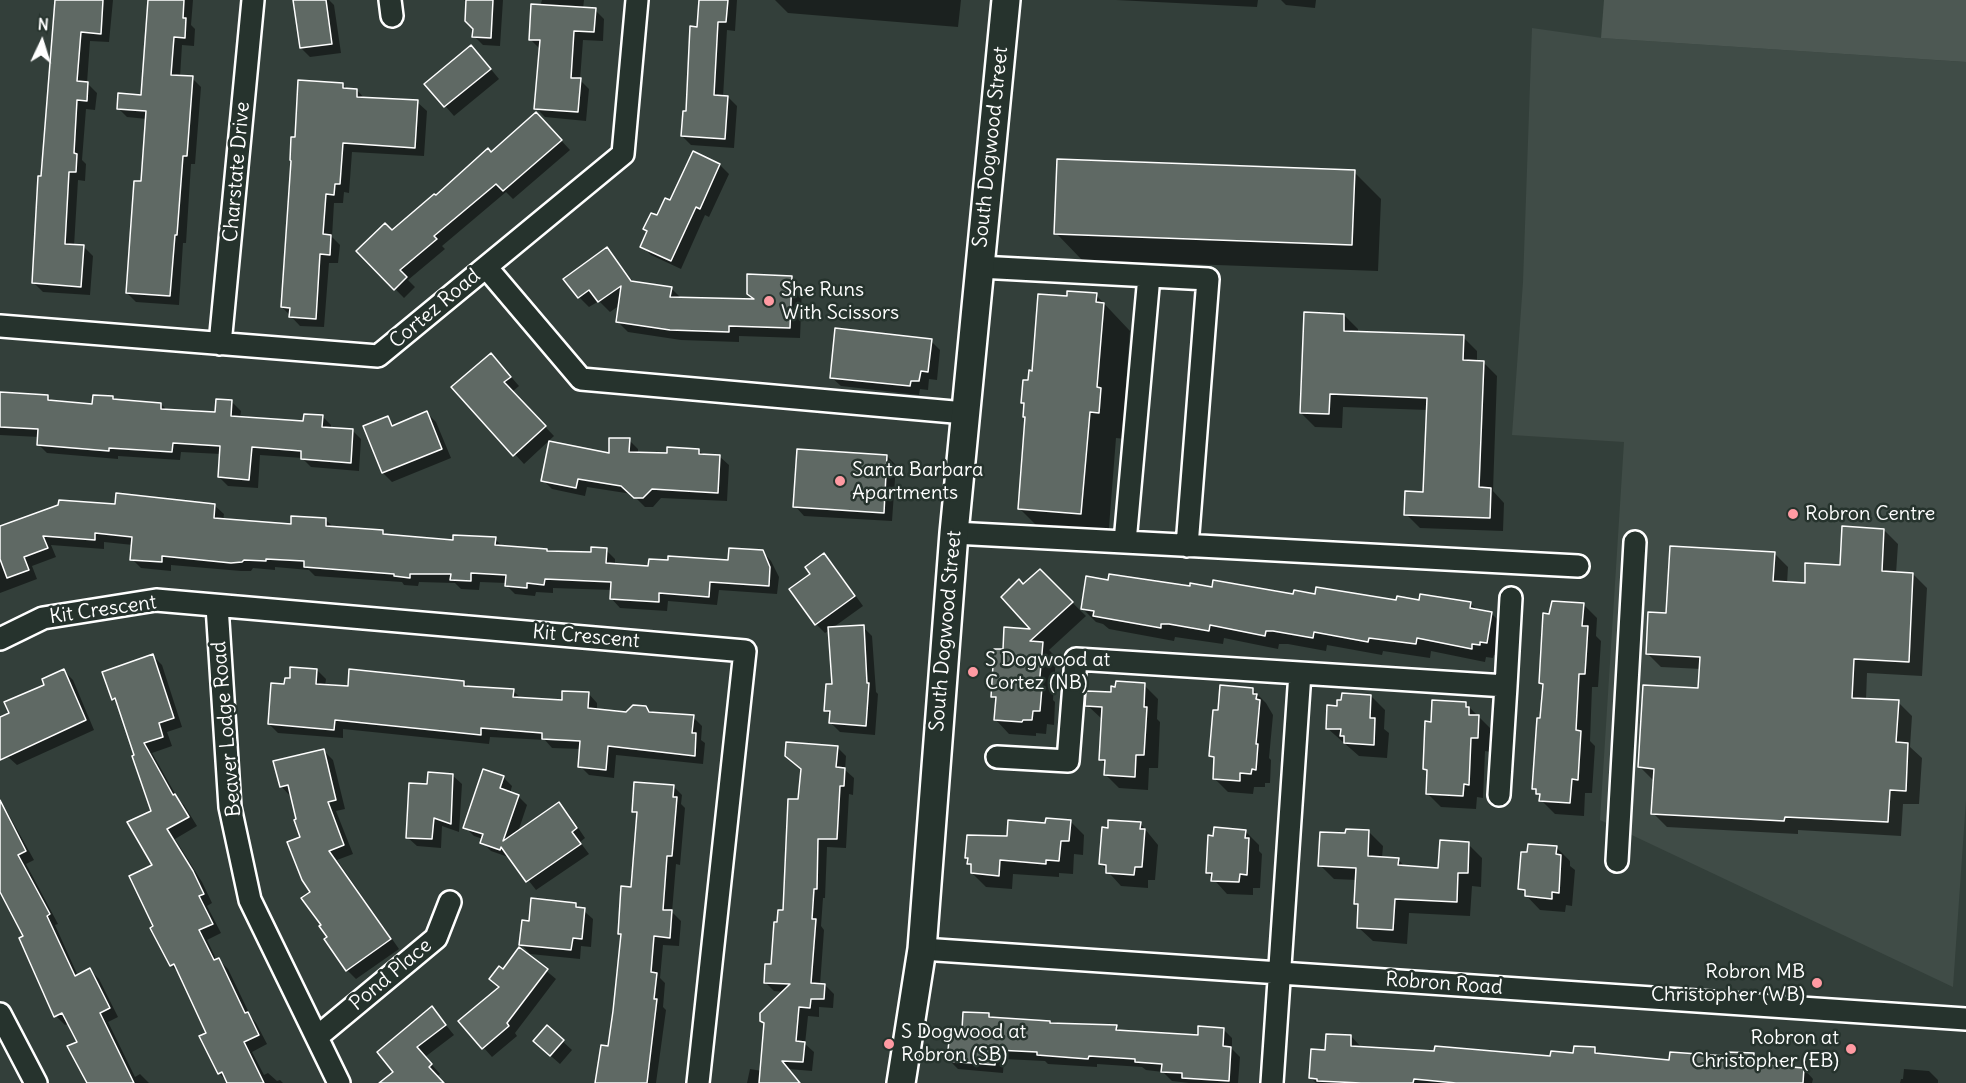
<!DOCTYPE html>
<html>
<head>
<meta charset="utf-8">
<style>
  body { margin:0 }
  #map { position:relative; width:1966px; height:1083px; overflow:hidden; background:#333f3a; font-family:Delius,sans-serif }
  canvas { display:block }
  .north { position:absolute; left:12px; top:12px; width:60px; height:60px; -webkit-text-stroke:4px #26332d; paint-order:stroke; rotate:4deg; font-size:16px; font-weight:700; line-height:24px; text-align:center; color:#fff }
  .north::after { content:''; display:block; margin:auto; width:21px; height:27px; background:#fff; clip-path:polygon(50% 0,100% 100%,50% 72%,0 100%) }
</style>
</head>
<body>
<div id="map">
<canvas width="1966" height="1083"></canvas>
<div class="north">N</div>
</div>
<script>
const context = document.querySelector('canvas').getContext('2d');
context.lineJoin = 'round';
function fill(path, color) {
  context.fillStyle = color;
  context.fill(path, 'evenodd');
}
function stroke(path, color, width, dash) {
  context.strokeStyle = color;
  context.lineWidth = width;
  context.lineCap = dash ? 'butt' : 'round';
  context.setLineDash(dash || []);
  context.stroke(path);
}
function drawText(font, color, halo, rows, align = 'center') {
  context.font = font + ' Delius,sans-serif';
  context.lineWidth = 5;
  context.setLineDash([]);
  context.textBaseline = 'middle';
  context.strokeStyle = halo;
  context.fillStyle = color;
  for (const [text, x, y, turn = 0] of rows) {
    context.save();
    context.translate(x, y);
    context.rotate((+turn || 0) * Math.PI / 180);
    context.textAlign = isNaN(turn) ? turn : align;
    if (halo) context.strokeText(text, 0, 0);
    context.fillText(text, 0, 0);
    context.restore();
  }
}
const built = new Path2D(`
  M1532,28L1602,38L1966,62V800L1953,987L1600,820L1624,442L1512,435L1523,282Z`);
const green = new Path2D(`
  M1604,0H1966V62L1601,38Z`);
const shadow = new Path2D(`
  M56,0H113L109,42L90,41L87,83L97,93L95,110L86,109L82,160L86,164L85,181L78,180L74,246L84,247L93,256L90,295L43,292L34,283Z
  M150,0H193L191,25L195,29L194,46L182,45L180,77L192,78L201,87L195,164H191L186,243H183L179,305L136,302L127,293L142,183L147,119L127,117L118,108L142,96Z
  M294,0H329L334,5L341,53L310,57L301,48Z
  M464,0H503L500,46L483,45L474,36V28L468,5Z
  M542,0H584L583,9L595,10L604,19L603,41L583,40L580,80L589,89L586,121L545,117L536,108L539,48L530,39Z
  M700,0H737L735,31L727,30L723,97H728L737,106L734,148L691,145L682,136L698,28Z
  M775,0H961L958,27L788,13Z
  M1116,0H1258L1257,7Z
  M1281,0H1316L1315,8L1286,5Z
  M480,56L499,79L454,116L426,84Z
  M342,84L349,90H357L365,99L417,102L427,111L424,156L352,152L349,193L344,192L343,203H334L332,237L340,245L338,263H329L324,327L300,326L282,307L296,139Z
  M545,123L570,150L513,199L506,192L442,246L445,249L408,280L415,287L404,298L358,251L392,232L436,197Z
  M694,153L720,165L729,174L709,217L705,215L681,269L651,255L642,246L657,217L671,202Z
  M1354,172L1381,199L1378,271L1082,260L1056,233Z
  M607,249L617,260L634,283L671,288L681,298L755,300L748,293L791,277L802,288L800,338L739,336V342L681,340L628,332L617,321L620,305L610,312L599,301L589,307L579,297Z
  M1096,295L1130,331L1124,413L1127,416L1125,439L1116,438L1108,540L1046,535L1019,508L1027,419L1026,405L1023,402L1029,382L1068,297Z
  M1344,315L1358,329V333L1463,337L1477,351V362H1483L1497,376L1493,491L1504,503L1503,531L1420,528L1406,514L1425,493L1428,410L1343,407L1342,428L1315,427L1301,413Z
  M931,341L940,350L937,380L929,379L928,390L920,389L919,395L841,386L831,377Z
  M500,364L519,386L512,392L554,436L524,464L453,387Z
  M0,393L47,396L53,402L94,406L113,397L116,401L161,404L168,411L217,414L232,402L241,411L240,418L305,423L322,416L331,425V429L352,430L361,439L359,471L311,467L302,458L260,455L258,488L228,486L219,477L221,454L181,452L180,460L118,456V459L47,453L38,444L39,437L0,435Z
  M427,413L436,422L451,458L392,482L383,473L387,418L395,426Z
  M629,440L638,449V454L668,455L698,450L704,455L719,456L729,465L727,501L661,498L653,507H645L632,494L587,487L585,496L552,489L543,480L610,455Z
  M887,456L896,465L892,521L804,516L795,506Z
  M214,505L224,514L223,520L292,525L326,520L334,528L383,532L387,536L454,542L495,539L503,547L548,552L592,554L606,550L615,559V565L650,567L729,562L762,551L771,561L779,577L777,594L719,590L717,605L668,601L667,611L620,608L611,598L612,590L553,588V593L536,592L535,596L515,594L506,585V583L480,582L479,590L461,589L455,583L419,582L418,586L404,585L402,582L315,576L309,570L275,567V570L253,568L251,571H241L171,565V571L141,568L132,559L133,545L104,542V549L51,545L56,557L32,566L37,579L0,593V527L117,506Z
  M1884,530L1898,544L1896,574H1913L1927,588L1922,676L1867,673L1866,700L1898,702L1912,716L1910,747L1922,758L1919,804H1903L1901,836L1798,830V834L1667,827L1653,813L1655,782L1640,767L1699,689L1701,669L1661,667L1647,653L1668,615L1774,553L1788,567L1787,584L1806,585L1841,566Z
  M824,555L833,564L863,606L831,629L863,627L872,636L876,692L878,694L875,735L840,732L831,723V716L826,710L833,686L830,630L825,633L816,624L812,575Z
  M1040,571L1086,616L1049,650L1056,657L1053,700L1055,702L1054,725L1047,724L1046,734L1036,733V736L1009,734L996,720L997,701L992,696L1004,651L1034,631L1024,586Z
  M1109,581L1398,602L1470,603L1478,611L1491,613L1505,627L1500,656L1494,655L1493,658L1486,657L1485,662L1431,651L1430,658L1383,651L1382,655L1327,645L1326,651L1288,644H1279L1278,649L1224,638L1223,644L1175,637L1174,641L1109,629L1103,624L1096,622L1082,608Z
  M1583,604L1597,618L1596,636L1601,641L1598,687H1592L1590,741L1595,746L1592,793H1585L1584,816L1555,814L1541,800V797L1533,788L1544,686L1540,683L1550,615Z
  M153,656L162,665L182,727L167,732L172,746L152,753L178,799L184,805L197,826L175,839L202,882L212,903L207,906L221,933L207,940L217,961L219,960L228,969L251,1017L256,1023L267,1044L252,1052L264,1075L268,1073L277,1081L280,1080L283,1083H228L219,1073L208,1034L181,975L171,965L155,927L153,811L119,705L113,699Z
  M317,670L326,679L325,686L349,688L464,682L469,688L513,691L522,699L563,702L588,693L597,703V710L627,713L646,708L651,713L693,717L702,726L701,740L705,743L703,764L616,755L614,778L589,775L580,766L581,749L552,748L545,740L490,737L489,744L343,729V738L278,733L269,724L285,685Z
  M64,671L73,680L94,730L17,765L7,756L0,739V718L11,714Z
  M1144,685L1158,699L1157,719L1160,722L1158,768H1149L1148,790L1119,788L1105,774L1106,765L1100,759L1103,720L1087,705L1112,694Z
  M1252,689L1266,703L1273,715L1269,758L1271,760L1270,783H1265V787H1254L1253,794L1228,792L1214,778L1216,760L1211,756L1219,712Z
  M1371,696L1385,710L1384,729L1389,733L1387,758L1359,756L1327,728L1338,707Z
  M1465,703L1492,730L1491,752L1485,751L1483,798L1477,797L1476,809L1441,807L1427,793L1428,772L1425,769L1433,723Z
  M837,747L846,756L845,770L854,778L853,795L849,794L846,848L827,847L825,898H823L821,926L824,930L820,985H825L834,994L833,1008L819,1007V1017L808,1016L805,1044L814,1052L812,1071L789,1069L800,1083H747L750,1069L762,1071L784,992L774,991L765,982L772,966L778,924L784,912L799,801L802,770L786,756Z
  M324,751L333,760L345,809L336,811L353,854L337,860L399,949L356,979L347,970L329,937L312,892L292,795L290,796L281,786Z
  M452,775L462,784L459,832L442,826L441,848L417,846L407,837L428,786Z
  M503,777L512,786L510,793L518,796L527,805L518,832L559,804L568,813L585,838L580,842L589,854L536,890L511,858L491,851L482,842L483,839L474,836L465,827Z
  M673,786L682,795L681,804L685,808L680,865L676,864L672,912L681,921L679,946L663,945L660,978L665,983L663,1007L666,1010L656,1083H597L609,1047L622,936L619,933L633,889L638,816L634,811Z
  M0,799L34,860L26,864L58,924L55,925L78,976L90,970L99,979L118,1017L108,1022L135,1077L140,1074L149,1083H89L79,1042L69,1023L65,1025L56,1016L25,936L0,889Z
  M1070,821L1084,835L1083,855L1074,854L1073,874L1059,873V877L1013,874L1012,889L986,887L972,873L973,867L966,857L1008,837L1047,825Z
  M1140,823L1158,845L1155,880H1148V888L1121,886L1101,864Z
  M1245,831L1259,845V851L1262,854L1260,888H1253V895L1227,894L1207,872Z
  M1369,832L1383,846L1382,858L1398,859L1406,868L1440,870L1468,844L1482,858L1481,887L1472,886L1470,916L1409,913L1407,944L1373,941L1359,928L1360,907L1356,903L1357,880L1334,879L1320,865L1347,835Z
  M1556,847L1570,861V866L1575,870L1572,906L1566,905L1565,912L1540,910L1520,889Z
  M576,904L593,919L591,947L581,946L580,959L530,954L521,944L531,922Z
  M520,949L556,979L515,1033L517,1036L492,1057L460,1021L500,988L491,979L503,971Z
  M432,1008L454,1035L425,1057L440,1074L437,1076L443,1083H398Z
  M989,1015L992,1019L1051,1024L1116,1027L1121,1032L1199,1037L1223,1029L1232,1038V1049L1240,1057L1238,1083H1189L1172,1081L1163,1072L1146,1070L1142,1067L1097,1064V1067L1048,1064L1045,1061L1004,1059L1003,1073L958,1069L949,1060L964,1031Z
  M547,1027L572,1050L560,1064L544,1050Z
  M1351,1036L1360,1046V1048L1552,1058L1574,1054L1594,1049L1601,1055L1671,1061L1753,1055L1762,1064V1067L1804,1069L1813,1079L1812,1083H1316L1311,1078L1327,1052Z
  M1904,1069L1929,1071L1938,1080V1083H1900L1901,1079H1903Z`);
const building = new Path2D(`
  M55,0H103L101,34L81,32L77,81L88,82L87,101L77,100L74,153L77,154L76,172H69L65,244L84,245L81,287L32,283L38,176H41Z
  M148,0H184L183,18H186L185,38L174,37L171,75L193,76L187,156H183L177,235H175L170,296L126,293L134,181H141L146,111L117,109L118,93L141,95Z
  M293,0H326L332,44L300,48Z
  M466,0H493L491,38L472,37L473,29L465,21Z
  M699,0H728L726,22H718L714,95L728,96L725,139L681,136L683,111H686L690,26L697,27Z
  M531,4L596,8L594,32L574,31L571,78H581L578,112L534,109L540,40H529Z
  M471,45L491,69L444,107L424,84Z
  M298,80L343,83V88L357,89V97L418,100L415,148L343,143L340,184H335L334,195L326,194L323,234L331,235L330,255L320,254L316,319L289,317L290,308L281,307L291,161L290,160L291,137H295Z
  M536,112L562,140L503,191L496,184L434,236L437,239L400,270L407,277L394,290L356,251L385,223L392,230L434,194L436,195L488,148L491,152Z
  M693,151L720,164L700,209L696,207L671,261L640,247L647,231L643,229L651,213L657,215L665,198L670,200Z
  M1057,159L1355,170L1352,245L1054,234Z
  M607,247L631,281L672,287L670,297L754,299L747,294V274L792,276L790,328L729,326V332L670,330L616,322L621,286L598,302L589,290L578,298L563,279Z
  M1067,291L1097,293L1096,302L1104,303L1097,387L1101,388L1099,413L1090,412L1081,514L1018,509L1025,417H1023L1024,403H1021L1023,380H1028L1029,370L1032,371L1038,294L1067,296Z
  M1304,312L1344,314V331L1464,335L1463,360L1484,361L1479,487L1491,488L1490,518L1404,515L1405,491L1423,492L1427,398L1330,394L1329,414L1300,413Z
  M835,328L932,339L928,372L921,371L919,381H911L910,386L830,378Z
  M491,353L511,377L504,382L546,426L513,456L451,387Z
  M0,392L48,395V400L92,404L93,395L113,396V399L161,403V409L215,412L216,399L232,400L231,416L303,421L304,414L323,415L322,427L353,429L351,463L301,459V451L252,447L249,480L218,477L220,446L173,443L172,452L109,448V451L37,445L38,429L0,427Z
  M427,411L442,449L382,473L363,426L388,416L392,426Z
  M609,438H630L629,452L667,453V447L699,449V454L720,455L718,493L652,489L643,498H634L621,486L578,479L576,488L541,481L549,441L609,453Z
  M797,449L887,455L884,513L793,507Z
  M116,493L215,504L214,518L291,524V516L326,518V526L383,530V534L453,540V535L496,537L495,545L547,549V551L591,552V547L607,548L606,563L648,566L649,559L668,560V556L728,560L729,548L763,550L770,567L769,586L710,582L709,597L659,593V602L610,599L611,582L545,579L544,585L527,583V588L505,586L506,575L471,573V581L450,580L451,574H410V578L394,576V574L304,567V561L266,559V561L244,560L242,562L231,563L162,556V562L130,560L132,537L95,533V540L43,536L48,548L24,557L29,570L7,578L0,559V526L58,505L59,500L115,504Z
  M1842,526L1884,529L1882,571L1913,573L1909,662L1854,659L1852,698L1899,700L1896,742L1908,743L1906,791L1890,790L1888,822L1785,817L1784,821L1651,814L1654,769L1638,767L1643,685L1698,688L1700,657L1646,654L1648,612L1666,613L1670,546L1775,552L1773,581L1805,583V563L1840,565Z
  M824,553L855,596L815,625L789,589L810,574L805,567Z
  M1040,569L1073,602L1030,641L1043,642L1039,687H1042L1040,711H1033L1032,720H1023L1022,722L994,720L996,697H991L994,649H1003L1004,627L1030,629L1001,597L1019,579L1023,584Z
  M1109,574L1190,586V583L1212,587L1213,580L1293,594L1294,590L1315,594L1316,587L1396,600L1397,596L1419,600L1420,594L1471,602L1470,608L1492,612L1487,643L1480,642V645L1472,644V649L1417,638L1416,644L1369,638L1368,642L1314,632L1313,638L1273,631H1266L1265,636L1210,625L1209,631L1169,624H1161V628L1093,616L1094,611L1081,609L1086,576L1108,580Z
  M1552,601L1584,603L1582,626H1588L1585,674H1579L1576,730L1581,731L1578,780L1572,779L1570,803L1539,801L1540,794H1536V789H1532L1537,718H1540L1543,684L1539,683L1543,613L1549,614Z
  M864,625L867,683H869L866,726L829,723L830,711H824L826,684H832L828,627Z
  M153,654L174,718L159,723L163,737L144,743L173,795L175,794L189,817L167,829L193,871L204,894L199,896L213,924L199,930L214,960L219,958L245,1013L248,1012L259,1035L244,1042L264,1083H227L222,1072L218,1074L199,1036L206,1033L174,964L170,966L150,928L153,926L129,876L152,865L127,822L151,811L132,756L134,755L115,698L112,700L102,672Z
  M290,667L317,669L316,684L348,686L349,669L464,681V686L514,689L513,697L562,700V691L589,692L588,708L626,712L633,705L646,706L649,712L694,715L692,733H696L695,756L608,746L606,770L578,767L580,741L542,739V733L481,728V735L335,720L334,730L268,724L271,683L284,684L285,678H290Z
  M64,669L86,720L0,760V717L9,713L4,702L44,685L42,679Z
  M1116,681L1145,683L1144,707H1147L1144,755H1136L1135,777L1104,775L1105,760H1099L1102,707L1085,706L1086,691L1111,692V686L1115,687Z
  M1220,685L1253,688V694H1257L1256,699L1260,700L1256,744H1258L1256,770L1252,769L1251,774L1240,773V781L1213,779L1214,757L1209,756L1213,710H1218Z
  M1342,693L1371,695L1370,718H1375L1374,745L1344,743V736H1340L1341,729H1326L1327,705L1337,706V700H1341Z
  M1432,700L1466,702V707H1469V715H1479L1478,738H1471L1469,785L1464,784L1463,796L1426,794L1427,770L1423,769L1425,721L1431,722Z
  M786,742L838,746L836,767L845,768L844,786H840L837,839H818L817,889H814L812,919H816L811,983L825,984L824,999H811L810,1008L799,1007L796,1041L805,1042L803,1062L782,1061L800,1083H759L764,1023L760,1021V1013L790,984L764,983L765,964H771L774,922H777L778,910H783L788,799H798L801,769L785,756Z
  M324,749L336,800L328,802L344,845L329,851L391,939L346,971L324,939L327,937L319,926L321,925L301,898L310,892L302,880L287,842L300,837L294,820L296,819L288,785L280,787L273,761Z
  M483,769L504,776L500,788L519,795L503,841L559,802L577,828L572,832L581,844L526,882L501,847L500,850L480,843L483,834L463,828Z
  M428,772L453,774L451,824L434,818L432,839L406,838L409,783L427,784Z
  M634,782L674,785L673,797H677L672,856H667L663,910H672L670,938L654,936L651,972L657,973L654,999H657L647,1083H595L601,1045L608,1046L613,1011L621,934H618L621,886L631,887L637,812H632Z
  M0,800L26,851L18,855L50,914L47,916L75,976L90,968L110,1008L100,1013L134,1083H87L67,1046L77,1042L62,1013L54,1017L19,938L23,936L0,892Z
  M1046,818L1071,820L1069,841H1061L1059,861L1046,860V864L1000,860L999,876L971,873V864H967L968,858H965L967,835L1007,836L1008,820L1045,823Z
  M1108,820L1141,822L1140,829H1145L1142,867H1135L1134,875L1106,873V865L1099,864L1102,827L1108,828Z
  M1214,827L1246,830L1245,838H1249L1247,875L1240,874L1239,882L1211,881L1212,873H1206L1208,835L1213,836Z
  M1346,829L1369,830L1368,856L1399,858L1398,865L1438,868L1440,840L1469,842L1468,873H1458L1457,902L1395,899L1393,930L1357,928L1358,904H1354L1356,868L1318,866L1320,832L1345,833Z
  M1528,844L1557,846L1556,854L1561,855L1559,893L1552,892V899L1525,896V890L1518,889L1521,852H1527Z
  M531,898L576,903V907L585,908L582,939L573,938L571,950L519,945L522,920L529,921Z
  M519,947L548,969L507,1023L509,1026L482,1049L458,1021L499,987L489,979L499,966L503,969Z
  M432,1006L446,1025L417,1047L432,1064L429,1067L444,1083H379L393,1072L377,1052Z
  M963,1012L989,1013V1017L1050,1021V1023L1117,1025L1116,1030L1198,1035V1026L1224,1028L1223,1046L1231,1047L1229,1081L1182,1078V1073L1161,1072L1162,1064L1135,1062V1059L1089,1056L1088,1059L1037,1055V1052L996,1050L995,1065L947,1061L950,1029H962Z
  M547,1025L564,1040L550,1056L533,1041Z
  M1326,1034L1351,1035V1046L1434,1051L1435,1046L1550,1056L1551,1051L1573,1053L1574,1046L1595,1047V1053L1669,1060L1670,1052L1726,1056V1052L1754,1053L1753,1064L1804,1068L1803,1083H1456L1414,1079L1413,1083H1361L1317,1081V1079L1309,1078L1311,1049L1325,1050Z`);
const minor = new Path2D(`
  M390,0L392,16
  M486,267L623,154L637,0
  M979,267L1208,279L1187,546
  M0,326L378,356L486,267L581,379L965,413
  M220,344L253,0
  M954,533L1578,566
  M1125,542L1149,276
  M217,606L230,807L250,900L339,1083
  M0,639L43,618L156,600L745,651L698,1083
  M997,757L1068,761L1076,659L1300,673
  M1499,795L1506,686
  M1617,861L1635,542
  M922,949L1966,1019
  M0,1014L36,1083
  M317,1037L436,938L450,902
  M1272,1083L1300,673L1506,686L1511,598`);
const major = new Path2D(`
  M901,1083L922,949L954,533L1006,0`);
const markers = [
  [769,301,6,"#ff9aa2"],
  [840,481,6,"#ff9aa2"],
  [1793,514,6,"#ff9aa2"],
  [973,672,6,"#ff9aa2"],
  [1817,983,6,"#ff9aa2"],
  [889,1044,6,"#ff9aa2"],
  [1851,1049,6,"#ff9aa2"]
];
const streetNames = [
  ["South Dogwood Street",991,147,-84],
  ["Charstate Drive",237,172,-85],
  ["Cortez Road",435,309,-40],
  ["Kit Crescent",103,610,-8],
  ["South Dogwood Street",946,631,-85],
  ["Kit Crescent",586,637,5],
  ["Beaver Lodge Road",227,729,-95],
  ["Pond Place",391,975,-40],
  ["Robron Road",1444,984,4]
];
const poiNames = [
  ["She Runs",781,290],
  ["With Scissors",781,313],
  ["Santa Barbara",852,470],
  ["Apartments",852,493],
  ["Robron Centre",1805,514],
  ["S Dogwood at",985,660],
  ["Cortez (NB)",985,683],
  ["Robron MB",1805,972,"right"],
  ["Christopher (WB)",1805,995,"right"],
  ["S Dogwood at",901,1032],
  ["Robron (SB)",901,1055],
  ["Robron at",1839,1038,"right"],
  ["Christopher (EB)",1839,1061,"right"]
];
fill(built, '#404c47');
fill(green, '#4d5853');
fill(shadow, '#0007');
fill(building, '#5f6964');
stroke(building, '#fff', 1.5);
stroke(minor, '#fff', 26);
stroke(major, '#fff', 32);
stroke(minor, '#26332d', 21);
stroke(major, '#26332d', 27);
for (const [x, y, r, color] of markers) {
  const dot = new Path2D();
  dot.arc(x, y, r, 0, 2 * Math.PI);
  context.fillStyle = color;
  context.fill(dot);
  stroke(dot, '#26332d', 2);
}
drawText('20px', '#fff', '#26332d', streetNames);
drawText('20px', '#fff', '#26332d', poiNames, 'left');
</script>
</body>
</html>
